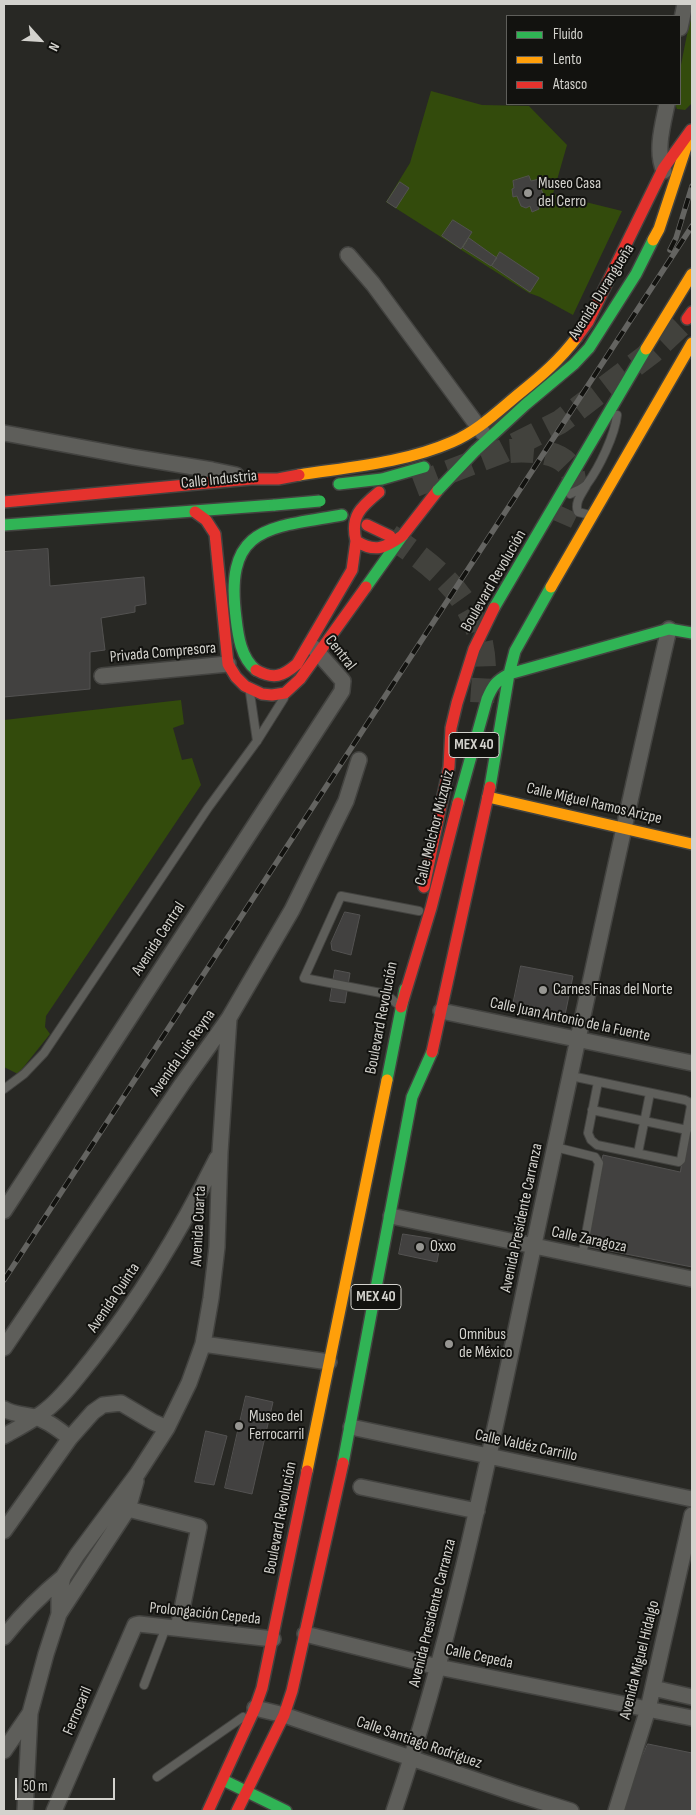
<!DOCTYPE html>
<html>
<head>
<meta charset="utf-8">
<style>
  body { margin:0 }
  #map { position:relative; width:696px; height:1815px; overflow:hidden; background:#282824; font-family:"Sofia Sans Condensed",sans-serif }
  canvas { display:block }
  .frame { position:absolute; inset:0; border:5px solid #d3d2cd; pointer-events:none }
  .legend { position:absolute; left:506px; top:15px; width:175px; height:90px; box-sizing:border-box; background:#12120f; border:1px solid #5f5f5b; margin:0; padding:6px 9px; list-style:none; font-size:15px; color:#d3d2cd }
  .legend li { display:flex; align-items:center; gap:10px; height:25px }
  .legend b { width:25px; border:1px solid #5f5f5b }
  .north { position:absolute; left:15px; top:15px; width:50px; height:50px; -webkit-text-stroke:4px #12120f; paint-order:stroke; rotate:116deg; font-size:14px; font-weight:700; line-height:20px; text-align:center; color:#d3d2cd }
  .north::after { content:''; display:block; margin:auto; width:18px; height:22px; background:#d3d2cd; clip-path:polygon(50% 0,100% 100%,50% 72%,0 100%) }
  .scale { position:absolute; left:15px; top:1778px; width:100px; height:22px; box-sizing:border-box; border:2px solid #d3d2cd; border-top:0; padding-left:6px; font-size:15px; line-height:18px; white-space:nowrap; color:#d3d2cd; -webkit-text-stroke:4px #12120f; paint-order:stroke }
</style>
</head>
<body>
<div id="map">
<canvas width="696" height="1815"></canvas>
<div class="frame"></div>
<ul class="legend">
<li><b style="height:6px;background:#30b455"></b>Fluido</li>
<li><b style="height:6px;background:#ff9f0a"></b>Lento</li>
<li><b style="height:6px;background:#e5322d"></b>Atasco</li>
</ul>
<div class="north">N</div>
<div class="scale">50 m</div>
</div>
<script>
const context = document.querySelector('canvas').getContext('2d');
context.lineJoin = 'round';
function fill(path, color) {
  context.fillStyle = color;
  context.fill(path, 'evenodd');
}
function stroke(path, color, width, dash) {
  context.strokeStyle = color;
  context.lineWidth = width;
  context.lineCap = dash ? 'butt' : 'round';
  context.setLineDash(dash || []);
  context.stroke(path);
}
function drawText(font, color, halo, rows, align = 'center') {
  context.font = font + ' "Sofia Sans Condensed",sans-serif';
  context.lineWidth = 4;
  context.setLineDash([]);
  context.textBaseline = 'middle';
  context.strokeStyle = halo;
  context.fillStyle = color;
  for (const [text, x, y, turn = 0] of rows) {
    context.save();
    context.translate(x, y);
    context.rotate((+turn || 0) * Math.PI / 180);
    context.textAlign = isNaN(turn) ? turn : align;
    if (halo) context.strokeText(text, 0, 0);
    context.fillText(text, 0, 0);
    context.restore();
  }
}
const green = new Path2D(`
  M692,9V103L685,110L677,109L675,104H680V70Z
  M431,91L482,105L529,106L567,145L553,194L622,211L573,315L540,297L529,293L386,202L410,163Z
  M181,700L184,724L173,728L182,760L192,758L201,785L46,1016L45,1027L50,1034L18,1074L4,1067V720Z`);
const building = new Path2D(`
  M529,176L531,181L539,179L541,180L543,186L541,189L545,198L542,203L537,204L539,209L532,212L530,206L526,208L521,206L517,196L513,197L512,189L514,188L513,181Z
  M400,182L409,188L396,208L387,202Z
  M453,220L472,232L461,249L442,236Z
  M469,238L497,258L491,266L463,248Z
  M500,252L539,278L530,292L492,266Z
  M48,549L50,586L144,577L146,604L135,606V612L101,618L105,650L90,652V689L4,697V552Z
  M345,912L360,915L351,955L332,950L331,943Z
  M521,966L573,976L565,1015L513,1005Z
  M335,970L350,973L345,1003L330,1001Z
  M692,1103V1267L585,1246L603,1155L680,1172Z
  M403,1234L441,1240L437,1262L399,1254Z
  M246,1396L273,1402L252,1494L225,1488Z
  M206,1431L227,1436L214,1485L195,1482Z
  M648,1744L692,1753V1811H619Z`);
const primaryTunnel = new Path2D(`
  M510,451C539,449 584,453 572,494C570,505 564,514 560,523
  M415,485L503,451L560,422L652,352L687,319
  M390,536C441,571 483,603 484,670C484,683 482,696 482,709`);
const lane = new Path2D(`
  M586,486C582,493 574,503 578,512L590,515
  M570,494C575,491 583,489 587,484C599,468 615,435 617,415
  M250,693L257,741
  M396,1003L386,994L304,978L341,896L419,911
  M571,1076L685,1100L689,1102L691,1106L681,1160L679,1162L597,1145L591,1140L588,1133L598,1082
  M4,1089L24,1074L44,1053L208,808L257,741L284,698
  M592,1110L687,1130
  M555,1147L595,1157L599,1163L582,1256
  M638,1153L650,1093
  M144,1685L166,1627
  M157,1777L243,1717`);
const street = new Path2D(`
  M680,28L685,4
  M664,171C655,151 663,124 667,104
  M348,255L373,284L483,433
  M4,433L133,457L212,470L236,475
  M102,676L228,664
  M441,1011L692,1063
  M4,1211L342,691L343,681L313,647
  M391,1216L692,1279
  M203,1344L329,1362
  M4,1348L182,1084L229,1018L292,910L346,801L359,760
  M4,1409C14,1415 24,1414 35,1417C49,1421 59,1430 70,1438
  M351,1427L692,1499
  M4,1436C18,1428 34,1420 46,1410C64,1396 78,1376 92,1359C141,1297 182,1228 217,1158
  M361,1487L477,1511
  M128,1509L199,1527L178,1628
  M4,1531L70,1438L93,1412L103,1405L121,1403L153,1422L167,1428
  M59,1614V1595L63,1577L77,1555L138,1473L167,1428L189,1383L203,1344L211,1298L217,1247L220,1152L229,1018
  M305,1634L438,1667L692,1718
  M4,1637C22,1614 41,1595 63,1577
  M653,1688L692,1697
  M255,1708L284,1715L514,1793L571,1811
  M4,1751L30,1713
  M25,1811L30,1713L46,1654L59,1614L128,1509L136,1481
  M54,1811L135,1625L139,1624L273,1639
  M394,1811C456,1628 493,1437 533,1249C577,1042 621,835 669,629
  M616,1811L648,1709L692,1515`);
const fast = new Path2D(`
  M475,451L525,405L574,364L589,348L636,274L653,240
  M339,484L382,479L424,467
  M4,525L275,505
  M366,587L403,535
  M494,608L646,349
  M256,670C241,658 238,636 236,618C224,525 269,528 342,515
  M490,787L509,674L515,651L551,587
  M458,803L487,699C493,685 496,681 509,674L669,629L692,633
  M387,1080L405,989
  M343,1463L412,1097L432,1052
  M223,1780L286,1811`);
const slow = new Path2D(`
  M653,240L659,229L689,138
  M646,349L692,274
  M299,475C350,467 404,463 452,442C478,431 498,411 520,393C541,376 560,360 577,337
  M551,587L692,343
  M488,797L692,844
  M307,1471L387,1080`);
const jam = new Path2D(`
  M687,319L692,312
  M577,337L588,322L663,169L691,130
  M379,492C361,507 350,516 356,541C375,553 385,548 402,536
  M4,502L251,479H278L299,475
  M195,512L206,520L215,534L228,664L236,677L245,686L262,694L272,695L285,693L300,679L366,587
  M367,525L390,536
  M403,535L438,490
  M256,670C274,680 283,676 297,664L352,570L356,541
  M424,887L449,767L451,728L457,703L474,649L494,608
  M401,1007L431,908L458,803
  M432,1052L490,787
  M208,1811L255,1708L262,1688L307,1471
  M237,1811L284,1715L292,1691L343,1463`);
const rail = new Path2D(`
  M670,250L676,238L692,186
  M4,1280L692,226`);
const fastBridge = new Path2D(`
  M438,490L475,451
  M275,505L320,501`);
const markers = [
  [528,193,5,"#979692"],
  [543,990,5,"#979692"],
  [420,1247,5,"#979692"],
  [449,1344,5,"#979692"],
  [239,1426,5,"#979692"]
];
const shields = [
  [474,745,50],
  [376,1297,50]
];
const shieldNames = [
  ["MEX 40",474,745],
  ["MEX 40",376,1297]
];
const poiNames = [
  ["Museo Casa",538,184],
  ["del Cerro",538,202],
  ["Carnes Finas del Norte",553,990],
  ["Oxxo",430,1247],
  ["Omnibus",459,1335],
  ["de México",459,1353],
  ["Museo del",249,1417],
  ["Ferrocarril",249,1435]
];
const streetNames = [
  ["Avenida Durangueña",602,292,-58],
  ["Calle Industria",219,480,-6],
  ["Boulevard Revolución",494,581,-60],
  ["Privada Compresora",163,653,-5],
  ["Central",340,653,52],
  ["Calle Miguel Ramos Arizpe",594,804,13],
  ["Calle Melchor Múzquiz",435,828,-76],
  ["Avenida Central",159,939,-57],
  ["Boulevard Revolución",382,1018,-79],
  ["Calle Juan Antonio de la Fuente",570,1020,12],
  ["Avenida Luis Reyna",183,1053,-55],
  ["Avenida Presidente Carranza",522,1218,-78],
  ["Avenida Cuarta",199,1226,-87],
  ["Calle Zaragoza",589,1240,12],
  ["Avenida Quinta",114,1298,-56],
  ["Calle Valdéz Carrillo",526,1446,12],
  ["Boulevard Revolución",281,1518,-79],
  ["Avenida Presidente Carranza",433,1613,-76],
  ["Prolongación Cepeda",205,1614,6],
  ["Calle Cepeda",479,1657,12],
  ["Avenida Miguel Hidalgo",640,1660,-76],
  ["Ferrocaril",78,1711,-67],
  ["Calle Santiago Rodríguez",419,1743,19]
];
fill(green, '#334b0c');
fill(building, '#424140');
stroke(building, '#535251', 1);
stroke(primaryTunnel, '#42423d', 24, [24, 12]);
stroke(lane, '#434340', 10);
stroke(street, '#434340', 18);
stroke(fast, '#434340', 14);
stroke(slow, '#434340', 14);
stroke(jam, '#434340', 14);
stroke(lane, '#5e5e5a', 8);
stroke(street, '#5e5e5a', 15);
stroke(fast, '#30b455', 11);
stroke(slow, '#ff9f0a', 11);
stroke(jam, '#e5322d', 11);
stroke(rail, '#646461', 5.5);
stroke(rail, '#12120f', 4, [11]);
stroke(fastBridge, '#434340', 14, []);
stroke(fastBridge, '#30b455', 11);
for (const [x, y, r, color] of markers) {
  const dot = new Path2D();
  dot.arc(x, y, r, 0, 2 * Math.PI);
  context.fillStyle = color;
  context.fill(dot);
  stroke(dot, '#12120f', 2);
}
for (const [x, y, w] of shields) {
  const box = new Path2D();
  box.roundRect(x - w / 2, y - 12.5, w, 25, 4);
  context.fillStyle = '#12120f';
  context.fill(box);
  stroke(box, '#d3d2cd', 1);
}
drawText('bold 15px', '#d3d2cd', null, shieldNames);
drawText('16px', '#d3d2cd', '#12120f', poiNames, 'left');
drawText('16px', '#d3d2cd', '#12120f', streetNames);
</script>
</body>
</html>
